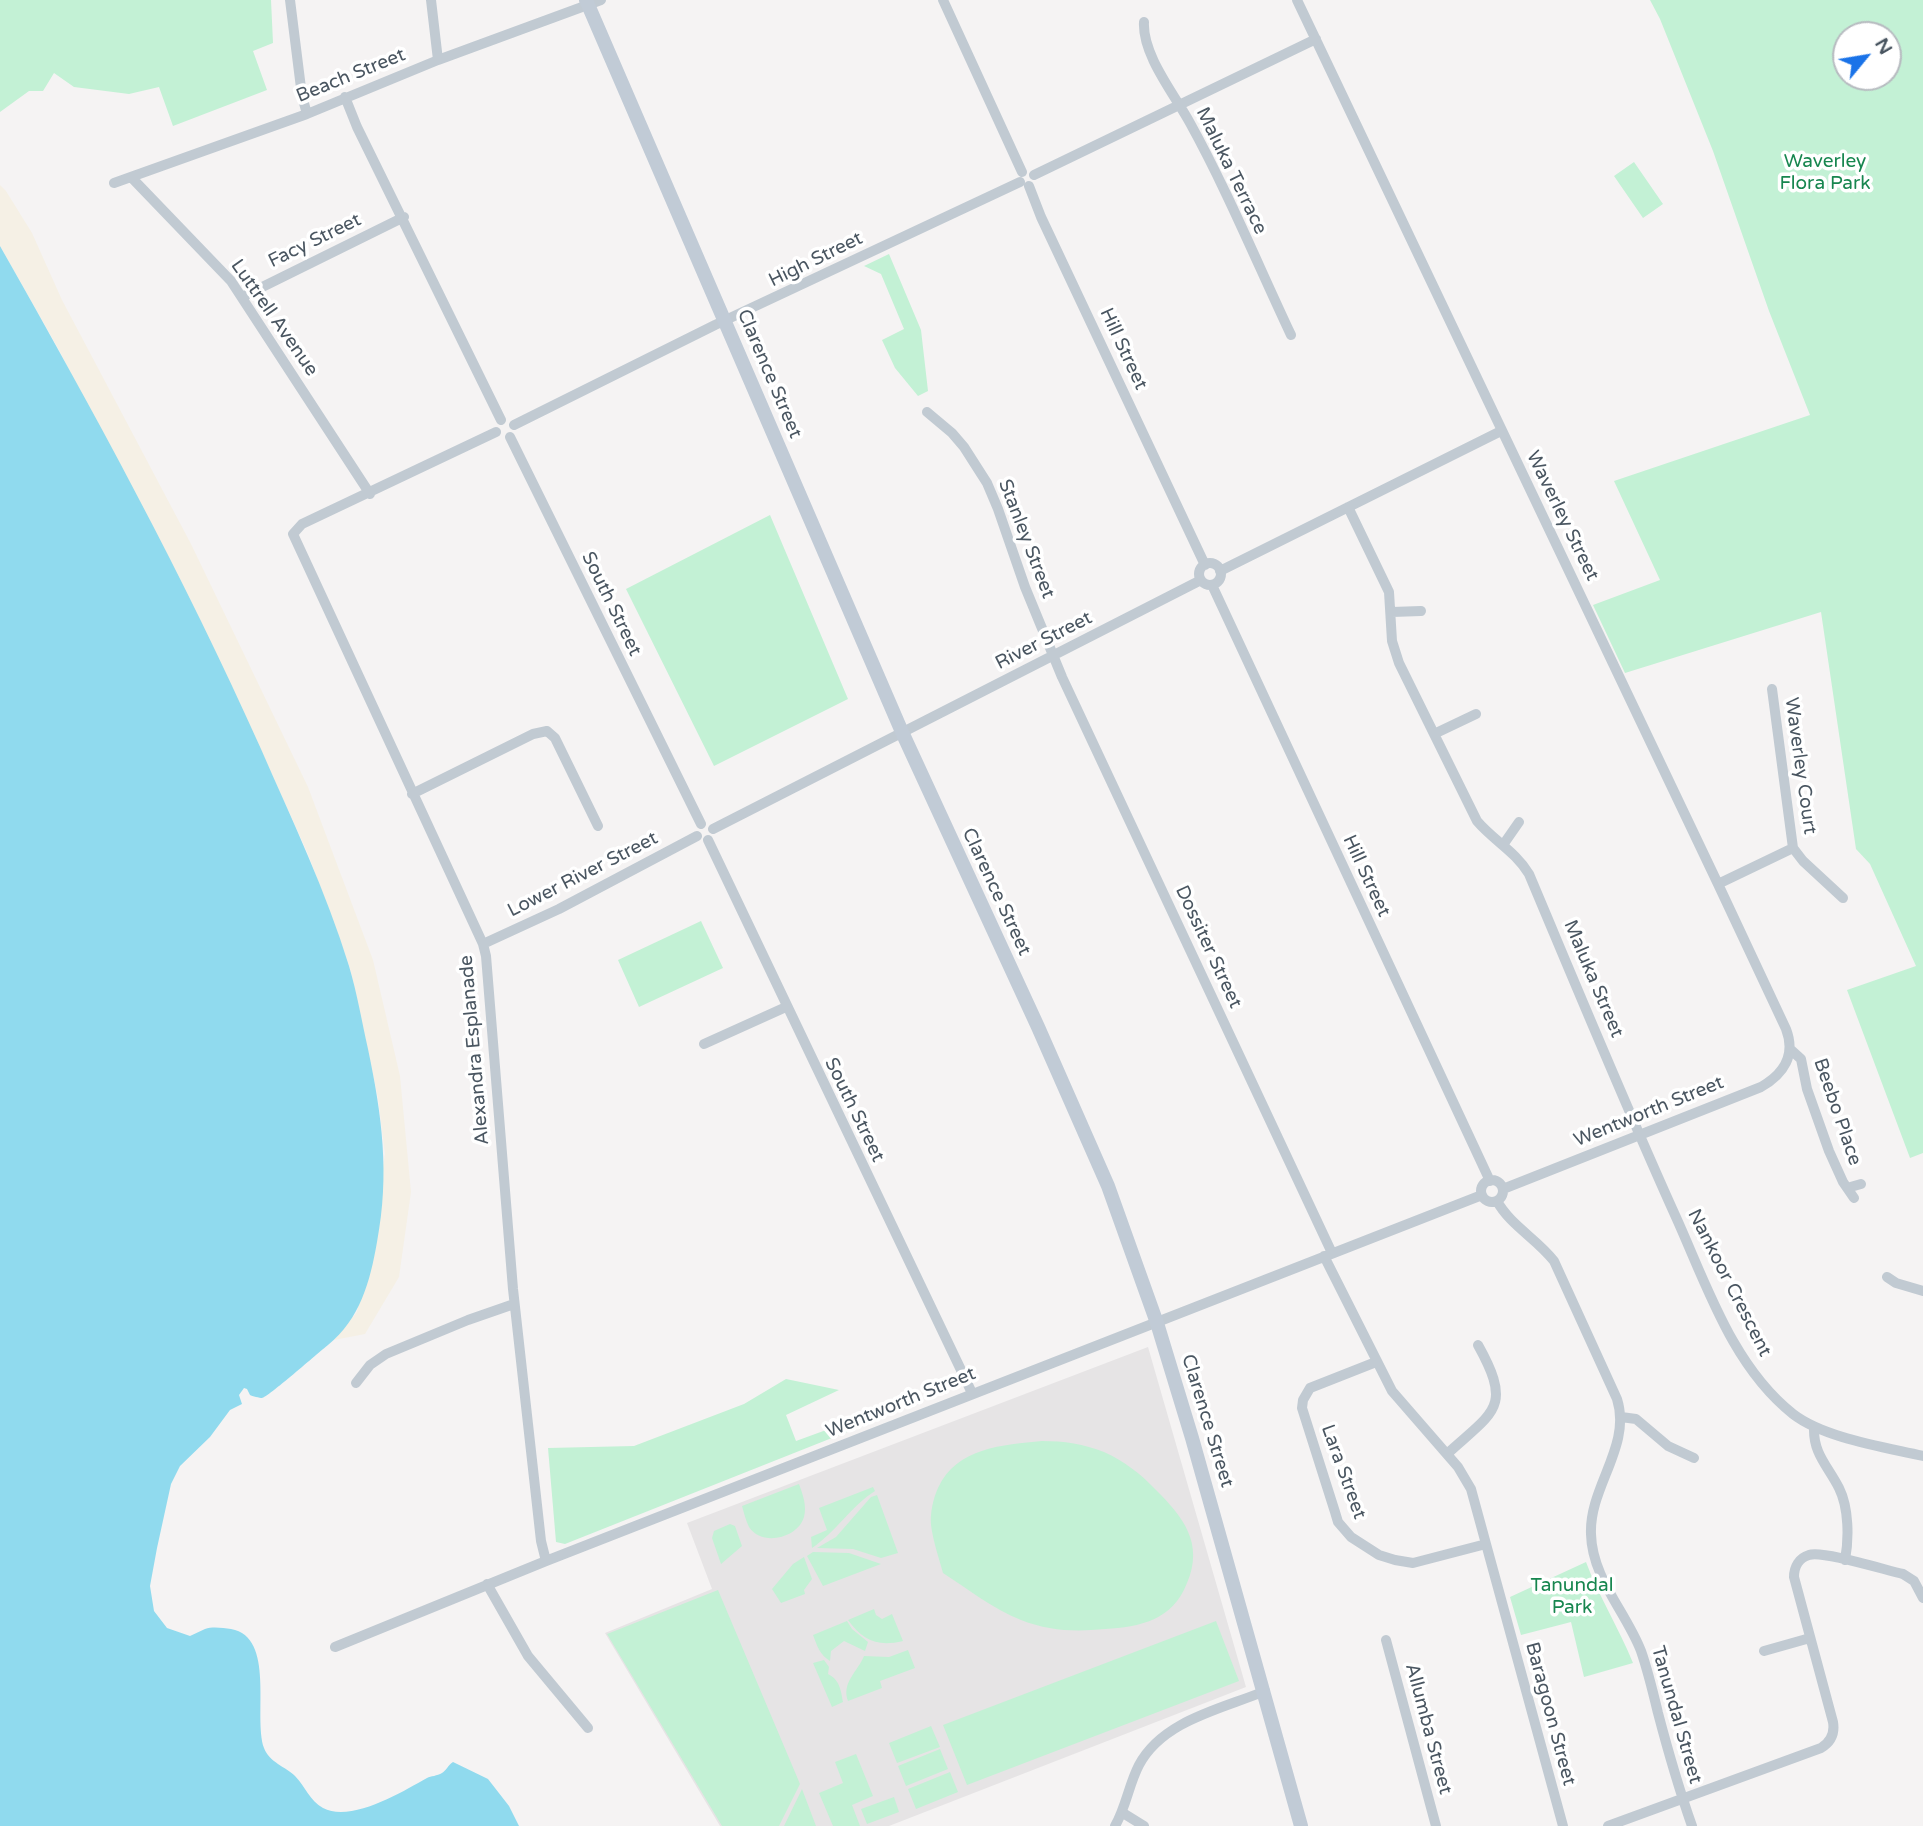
<!DOCTYPE html>
<html>
<head>
<meta charset="utf-8">
<style>
  body { margin:0 }
  #map { position:relative; width:1923px; height:1826px; overflow:hidden; background:#f5f3f3; font-family:"Varela Round",sans-serif }
  canvas { display:block }
  .north { position:absolute; left:1832px; top:21px; width:70px; height:70px; box-sizing:border-box; background:#fff; border:2px solid #b7bbc0; border-radius:50%; rotate:60deg; font-size:19px; font-weight:700; line-height:28px; text-align:center; color:#4a5661 }
  .north::after { content:''; display:block; margin:auto; width:24px; height:32px; background:#1a73e8; clip-path:polygon(50% 0,100% 100%,50% 72%,0 100%) }
</style>
</head>
<body>
<div id="map">
<canvas width="1923" height="1826"></canvas>
<div class="north">N</div>
</div>
<script>
const context = document.querySelector('canvas').getContext('2d');
context.lineJoin = 'round';
function fill(path, color) {
  context.fillStyle = color;
  context.fill(path, 'evenodd');
}
function stroke(path, color, width, dash) {
  context.strokeStyle = color;
  context.lineWidth = width;
  context.lineCap = dash ? 'butt' : 'round';
  context.setLineDash(dash || []);
  context.stroke(path);
}
function drawText(font, color, halo, rows, align = 'center') {
  context.font = font + ' "Varela Round",sans-serif';
  context.lineWidth = 7;
  context.setLineDash([]);
  context.textBaseline = 'middle';
  context.strokeStyle = halo;
  context.fillStyle = color;
  for (const [text, x, y, turn = 0] of rows) {
    context.save();
    context.translate(x, y);
    context.rotate((+turn || 0) * Math.PI / 180);
    context.textAlign = isNaN(turn) ? turn : align;
    if (halo) context.strokeText(text, 0, 0);
    context.fillText(text, 0, 0);
    context.restore();
  }
}
const education = new Path2D(`
  M1148,1347L1246,1687L889,1826H720L605,1633L712,1589L687,1523Z`);
const green = new Path2D(`
  M0,0H271L273,43L253,51L267,90L173,126L159,87L129,94L74,87L54,73L43,91H29L0,112Z
  M1650,0H1923V1153L1910,1158L1847,990L1916,966L1870,864L1856,849L1821,612L1625,673L1593,605L1660,580L1614,481L1810,415L1769,311L1713,151L1660,19ZM1888,35V77H1846V35Z
  M1634,162L1663,204L1643,218L1614,176Z
  M889,254L921,330L928,391L918,396L895,368L882,340L904,329L881,274L864,266Z
  M770,515L848,699L714,766L626,589Z
  M701,921L723,968L639,1007L618,960Z
  M786,1379L839,1390L786,1415L796,1441L848,1422L852,1430L565,1544L556,1542L548,1448L634,1446L744,1404Z
  M1042,1441C1064,1441 1084,1444 1104,1452C1124,1461 1141,1474 1156,1490C1183,1517 1204,1543 1187,1583C1173,1620 1140,1627 1105,1629C1075,1632 1049,1631 1021,1620C993,1609 968,1589 943,1573C939,1558 933,1541 931,1525C930,1513 933,1499 938,1488C957,1447 1003,1445 1042,1441Z
  M799,1484C803,1495 807,1506 804,1517C798,1538 762,1547 749,1527C746,1521 744,1513 742,1506Z
  M873,1487L875,1491C851,1506 836,1532 812,1548L811,1537L827,1530L819,1508Z
  M877,1495L898,1553L881,1558L853,1549L817,1548L836,1537L871,1497Z
  M730,1524L735,1526L742,1546L721,1564L712,1538L714,1531Z
  M813,1552L849,1553L881,1564L823,1586L807,1556Z
  M804,1557L812,1579L804,1590L805,1594L781,1603L772,1589L793,1564Z
  M1586,1562C1599,1597 1619,1628 1633,1663L1584,1677L1571,1622L1521,1635L1510,1597Z
  M718,1590L800,1784L779,1826H722L607,1634Z
  M874,1609L876,1615L882,1619L892,1614L903,1641C878,1647 863,1641 848,1620Z
  M847,1621L852,1629L868,1642L865,1651L844,1641L831,1651L830,1661C820,1655 817,1646 813,1635Z
  M1216,1621L1239,1681L967,1785L943,1725Z
  M908,1650L915,1668L880,1681L882,1688L848,1701C841,1683 858,1671 864,1656L889,1657Z
  M824,1660L829,1667L828,1674C840,1680 841,1691 843,1702L832,1707L813,1663Z
  M931,1726L940,1747L897,1763L889,1743Z
  M940,1749L948,1769L906,1786L898,1766Z
  M856,1754L873,1796L852,1805L860,1826H833L819,1793L843,1783L835,1762Z
  M950,1772L958,1792L916,1809L908,1789Z
  M802,1789L816,1826H784Z
  M894,1797L899,1812L867,1824L861,1809Z`);
const sand = new Path2D(`
  M0,185L6,191L32,233L62,300L191,544L308,787L373,960L400,1076L411,1192L399,1277L365,1334L334,1340L357,1312L385,1154L378,1098L350,968L308,854L265,759L59,350L0,246Z`);
const water = new Path2D(`
  M0,246C93,410 184,576 261,749C292,820 326,891 349,966C357,993 362,1022 368,1049C382,1116 390,1174 377,1242C370,1282 360,1319 328,1345C319,1352 267,1398 262,1398C260,1398 252,1396 250,1395L247,1389L244,1388L239,1395L242,1404L230,1410L210,1437L180,1466L171,1484L157,1548L150,1586L154,1611L167,1628L190,1636C195,1634 200,1631 205,1629C213,1626 223,1628 231,1629C276,1637 253,1716 264,1748C269,1762 286,1767 295,1776C305,1786 310,1801 323,1808C351,1823 402,1792 427,1778C431,1776 437,1776 442,1773C446,1771 448,1765 453,1762L488,1779L509,1806L519,1826H0Z`);
const street = new Path2D(`
  M290,0L302,96L307,114
  M431,0L438,60
  M943,0L1022,172
  M1297,0L1718,884L1786,1029C1796,1055 1784,1074 1761,1087L1503,1189
  M1144,22C1142,55 1175,95 1190,123C1227,190 1258,265 1291,335
  M345,97L357,127L501,420
  M1034,175L1316,39
  M131,177L231,281L370,494
  M114,183L307,114L438,60L601,0
  M1029,186L1041,217L1205,565
  M242,297L404,217
  M927,412L952,433L964,447L987,483L998,509L1025,587L1062,677L1332,1253
  M514,425L715,325L1020,182
  M496,432L302,524L293,534L483,944L486,956L513,1289L541,1541L546,1561
  M510,437L701,824
  M1348,507L1389,592L1392,641L1399,663L1477,821C1493,840 1516,852 1529,874C1577,988 1624,1102 1675,1215C1706,1283 1732,1366 1793,1414C1824,1438 1884,1447 1923,1456
  M1199 574a11 11 0 1 1 22 0a11 11 0 1 1-22 0Z
  M1220,571L1501,431
  M1212,585L1490,1181
  M1392,612L1421,611
  M1434,734L1476,714
  M412,794L533,734L547,731L555,738L598,826
  M713,829L1201,580
  M708,840L972,1393
  M1503,845L1519,822
  M1793,848L1803,861L1843,898
  M1718,884L1793,848L1772,689
  M483,944L559,909L697,836
  M704,1044L786,1007
  M1790,1049L1801,1059L1807,1089L1829,1151L1843,1182L1854,1198
  M1481 1191a11 11 0 1 1 22 0a11 11 0 1 1-22 0Z
  M1847,1188L1861,1184
  M1497,1201C1510,1225 1537,1239 1554,1261L1617,1399C1632,1446 1589,1487 1591,1534C1592,1578 1626,1612 1641,1651C1648,1671 1653,1692 1658,1713C1668,1751 1679,1789 1692,1826
  M1324,1256L1392,1391L1458,1467L1471,1489L1563,1826
  M1887,1277L1896,1283L1923,1291
  M1376,1362L1310,1388L1303,1400L1302,1408L1335,1512L1338,1522L1351,1537L1379,1555L1395,1560L1413,1563L1486,1544
  M356,1383L370,1365L386,1354L468,1320L514,1304
  M1621,1417L1636,1419L1668,1446L1694,1458
  M1814,1427C1813,1454 1828,1466 1839,1488C1849,1508 1849,1539 1845,1560
  M1447,1454C1494,1411 1513,1408 1478,1345
  M487,1584L528,1656L588,1728
  M1386,1640L1436,1826
  M335,1647L546,1561L1482,1195
  M1764,1651L1810,1638
  M1123,1813L1144,1826
  M1115,1826C1126,1807 1129,1784 1139,1765C1163,1720 1222,1709 1265,1691
  M1608,1826L1821,1748C1831,1742 1835,1734 1833,1722L1794,1577C1794,1567 1799,1558 1809,1555C1822,1550 1885,1570 1903,1574L1914,1581L1923,1598`);
const secondary = new Path2D(`
  M586,0L902,732L1038,1027L1108,1186L1157,1323L1192,1438L1301,1826`);
const streetNames = [
  ["Beach Street",351,76,-22],
  ["Maluka Terrace",1231,171,64],
  ["Facy Street",315,241,-26],
  ["High Street",816,260,-26],
  ["Luttrell Avenue",274,318,55],
  ["Hill Street",1123,349,65],
  ["Clarence Street",769,374,67],
  ["Waverley Street",1562,516,64],
  ["Stanley Street",1026,539,69],
  ["South Street",611,604,64],
  ["River Street",1044,641,-27],
  ["Waverley Court",1800,766,82],
  ["Lower River Street",583,875,-27],
  ["Hill Street",1366,876,65],
  ["Clarence Street",996,892,65],
  ["Dossiter Street",1208,947,65],
  ["Maluka Street",1593,979,67],
  ["Alexandra Esplanade",475,1050,-95],
  ["South Street",854,1110,64],
  ["Wentworth Street",1649,1112,-22],
  ["Beebo Place",1837,1112,71],
  ["Nankoor Crescent",1729,1283,63],
  ["Wentworth Street",901,1403,-22],
  ["Clarence Street",1207,1421,73],
  ["Lara Street",1343,1472,70],
  ["Baragoon Street",1550,1714,75],
  ["Tanundal Street",1676,1715,74],
  ["Allumba Street",1428,1729,75]
];
const parkNames = [
  ["Waverley",1825,162],
  ["Flora Park",1825,184],
  ["Tanundal",1572,1586],
  ["Park",1572,1608]
];
fill(education, '#e6e4e5');
fill(green, '#c3f1d5');
fill(sand, '#f5f0e5');
fill(water, '#90daee');
stroke(street, '#c1cad2', 10);
stroke(secondary, '#c1cbd6', 14);
drawText('19px', '#4a5661', '#fff', streetNames);
drawText('19px', '#17864f', '#fff', parkNames);
</script>
</body>
</html>
